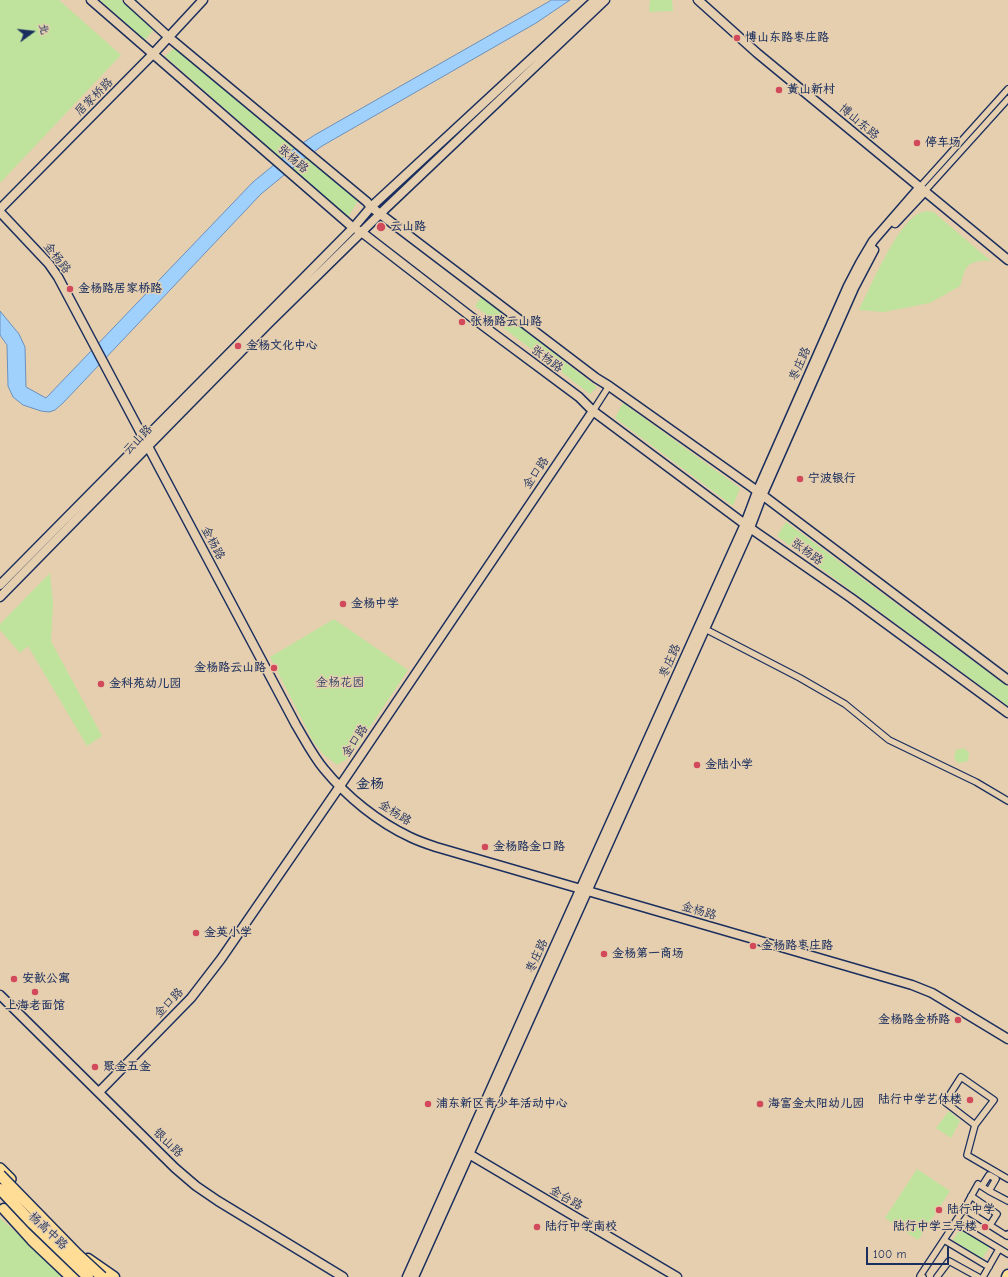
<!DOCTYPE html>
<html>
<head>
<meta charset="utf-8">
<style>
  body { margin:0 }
  #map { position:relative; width:1008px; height:1277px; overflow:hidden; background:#e6cfaf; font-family:"Comic Neue","LXGW WenKai TC",sans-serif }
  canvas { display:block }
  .north { position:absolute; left:12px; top:12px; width:40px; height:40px; -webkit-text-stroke:3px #e6cfaf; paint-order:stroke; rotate:75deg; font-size:11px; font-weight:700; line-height:16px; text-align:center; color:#1b2f5e }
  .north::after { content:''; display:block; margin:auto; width:14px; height:18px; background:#1b2f5e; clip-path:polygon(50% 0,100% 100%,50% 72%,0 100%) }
  .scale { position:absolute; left:866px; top:1247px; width:83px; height:18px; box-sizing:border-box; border:2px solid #1b2f5e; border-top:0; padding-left:5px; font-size:12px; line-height:14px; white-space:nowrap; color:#1b2f5e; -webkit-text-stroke:3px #e6cfaf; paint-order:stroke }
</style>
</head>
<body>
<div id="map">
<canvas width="1008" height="1277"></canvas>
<div class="north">北</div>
<div class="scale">100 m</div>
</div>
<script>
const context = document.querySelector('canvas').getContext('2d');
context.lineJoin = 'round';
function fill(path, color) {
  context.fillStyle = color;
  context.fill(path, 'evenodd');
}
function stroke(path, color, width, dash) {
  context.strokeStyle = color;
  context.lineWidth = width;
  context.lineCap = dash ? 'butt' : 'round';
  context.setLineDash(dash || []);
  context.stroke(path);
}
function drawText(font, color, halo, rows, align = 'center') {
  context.font = font + ' "Comic Neue","LXGW WenKai TC",sans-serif';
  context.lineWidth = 3;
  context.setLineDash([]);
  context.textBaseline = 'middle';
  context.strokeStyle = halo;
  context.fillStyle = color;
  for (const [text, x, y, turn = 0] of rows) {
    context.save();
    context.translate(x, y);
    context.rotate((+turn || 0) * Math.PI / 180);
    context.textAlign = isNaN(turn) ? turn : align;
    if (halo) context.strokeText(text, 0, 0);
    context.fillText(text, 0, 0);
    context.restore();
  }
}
const green = new Path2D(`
  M0,0H59L121,55L0,183Z
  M100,0H121L154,29L145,40Z
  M650,0H672L673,11L649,12Z
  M177,46L358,201L348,217L165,56Z
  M927,211L934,212L937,215L991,261C980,260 967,261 964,273C962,278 962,281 960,286L930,303L884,312L859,310C870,288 897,224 918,214C921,212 924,212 927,211Z
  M481,297L597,387L590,394L475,306Z
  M623,403L740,488L733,506L615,418Z
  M786,522L1008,687V706L777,536Z
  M50,573L53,602L51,641L102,736L87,746L28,646L20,653L0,630V624Z
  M334,619L408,670L350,757L337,765L323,754L313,741L270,657Z
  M964,748L969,753L968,761L958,763L954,758L956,750Z
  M949,1111L960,1121L951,1138L936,1128Z
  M917,1169L950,1191L918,1240L885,1218Z
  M0,1218L66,1277H0Z
  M961,1227L990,1246L982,1259L953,1240Z`);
const water = new Path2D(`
  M552,0H570L536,23L322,146L300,162L261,194L63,403L55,410L49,412L41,411L23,405L13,397L8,386L7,345L0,335V311L19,334L25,347L26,387L46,398L253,182L291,151L313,136Z`);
const street = new Path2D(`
  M919,188L1008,89
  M924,192L1008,99
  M593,411L609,386
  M709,631L800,678L845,704L889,740L976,782L1008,801
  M975,1125L945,1102L961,1077L994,1100L975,1125L967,1155L1008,1179
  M982,1186L989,1175L996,1179L989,1191L1008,1201
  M971,1196L997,1214L990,1225
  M963,1211L978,1184L989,1191
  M1008,1234L1007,1236L964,1209L955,1222L1008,1254
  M944,1240L989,1267
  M923,1277L920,1276L957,1220
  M937,1277L949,1261L978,1277
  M983,1277L999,1249`);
const secondary = new Path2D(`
  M91,0L350,225L364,234L470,316L579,397L593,411L750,528L851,598L1008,713
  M128,0L172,40L367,202L371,207L596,378L609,386L753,488L1008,680
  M698,0L757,53L1008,260
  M0,209L153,54L203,0
  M0,212L49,264L58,277L296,725C305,740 313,756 324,769C347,797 378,822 410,837C418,841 427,844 436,847L912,985L932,993L1008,1039
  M895,223L924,192
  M0,585L354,227L371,207L595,0
  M0,597L269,323L385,209L605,0
  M0,995L175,1168L196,1186L218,1201L343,1277
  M99,1092L191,998L221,959L340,786L593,411
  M469,1154L677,1277
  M407,1277L539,981L745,524L757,492L848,286L860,263L873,241L919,188
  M414,1277L748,533L762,496L854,288L874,250`);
const primary = new Path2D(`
  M0,1168L11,1179
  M24,1226L79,1277`);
const highway = new Path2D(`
  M4,1209L32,1240L71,1277
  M88,1259L114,1277
  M1007,1277L1008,1275`);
const highwayBridge = new Path2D(`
  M0,1175L77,1254L102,1277
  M0,1189L33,1224L88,1277`);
const markers = [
  [737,38,4,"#d1495b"],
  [779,90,4,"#d1495b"],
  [917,143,4,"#d1495b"],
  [381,227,5,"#d1495b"],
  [70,289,4,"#d1495b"],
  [462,322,4,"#d1495b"],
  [238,346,4,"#d1495b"],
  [800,479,4,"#d1495b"],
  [343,604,4,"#d1495b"],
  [274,668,4,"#d1495b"],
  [101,684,4,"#d1495b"],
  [697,765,4,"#d1495b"],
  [485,847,4,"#d1495b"],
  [196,933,4,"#d1495b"],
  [753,946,4,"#d1495b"],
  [604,954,4,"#d1495b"],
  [14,979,4,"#d1495b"],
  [35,992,4,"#d1495b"],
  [958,1020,4,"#d1495b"],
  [95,1067,4,"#d1495b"],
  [970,1100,4,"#d1495b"],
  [428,1104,4,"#d1495b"],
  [760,1104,4,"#d1495b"],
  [939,1210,4,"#d1495b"],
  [537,1227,4,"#d1495b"],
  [985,1227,4,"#d1495b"]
];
const poiNames = [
  ["博山东路枣庄路",745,38],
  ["黄山新村",787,90],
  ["停车场",925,143],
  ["云山路",390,227],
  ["金杨路居家桥路",78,289],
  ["张杨路云山路",470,322],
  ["金杨文化中心",246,346],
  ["宁波银行",808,479],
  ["金杨中学",351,604],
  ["金杨路云山路",266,668,"right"],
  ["金科苑幼儿园",109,684],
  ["金陆小学",705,765],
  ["金杨路金口路",493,847],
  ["金英小学",204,933],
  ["金杨路枣庄路",761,946],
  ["金杨第一商场",612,954],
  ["安歆公寓",22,979],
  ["上海老面馆",35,1006,"center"],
  ["金杨路金桥路",950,1020,"right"],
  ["聚金五金",103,1067],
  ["陆行中学艺体楼",962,1100,"right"],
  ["浦东新区青少年活动中心",436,1104],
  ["海富金太阳幼儿园",768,1104],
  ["陆行中学",947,1210],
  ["陆行中学南校",545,1227],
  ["陆行中学三号楼",977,1227,"right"]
];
const streetNames = [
  ["居家桥路",94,97,-45],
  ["博山东路",859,122,40],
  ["张杨路",293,159,41],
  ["金杨路",57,258,52],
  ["张杨路",547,359,37],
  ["枣庄路",800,364,-66],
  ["云山路",138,440,-46],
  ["金口路",536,473,-56],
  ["金杨路",213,543,62],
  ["张杨路",807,552,36],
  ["枣庄路",670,661,-66],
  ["金口路",355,741,-56],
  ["金杨路",395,813,32],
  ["金杨路",699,911,16],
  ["枣庄路",537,956,-65],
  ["金口路",169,1003,-46],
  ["银山路",168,1143,44],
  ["金台路",566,1198,30],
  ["杨高中路",48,1231,43]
];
const parkNames = [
  ["金杨花园",340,683]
];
const quarterNames = [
  ["金杨",370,784]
];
fill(green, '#bfe39d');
fill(water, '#a0d1fc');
stroke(water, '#6b90bd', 1);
stroke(street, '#1b2f5e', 8);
stroke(secondary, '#1b2f5e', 11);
stroke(primary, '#1b2f5e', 12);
stroke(highway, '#1b2f5e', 13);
stroke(street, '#e6cfaf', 5.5);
stroke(secondary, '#e6cfaf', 8);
stroke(primary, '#ffdd96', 9);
stroke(highway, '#ffdd96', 10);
stroke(highwayBridge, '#1b2f5e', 13, []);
stroke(highwayBridge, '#ffdd96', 10);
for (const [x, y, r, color] of markers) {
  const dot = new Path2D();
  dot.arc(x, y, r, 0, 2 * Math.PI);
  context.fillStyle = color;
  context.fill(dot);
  stroke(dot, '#e6cfaf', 1.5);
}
drawText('bold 12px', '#1b2f5e', '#e6cfaf', poiNames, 'left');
drawText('12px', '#1b2f5e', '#e6cfaf', streetNames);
drawText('12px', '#2b4164', '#e6cfaf', parkNames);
drawText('bold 14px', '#1b2f5e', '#e6cfaf', quarterNames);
</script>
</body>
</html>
